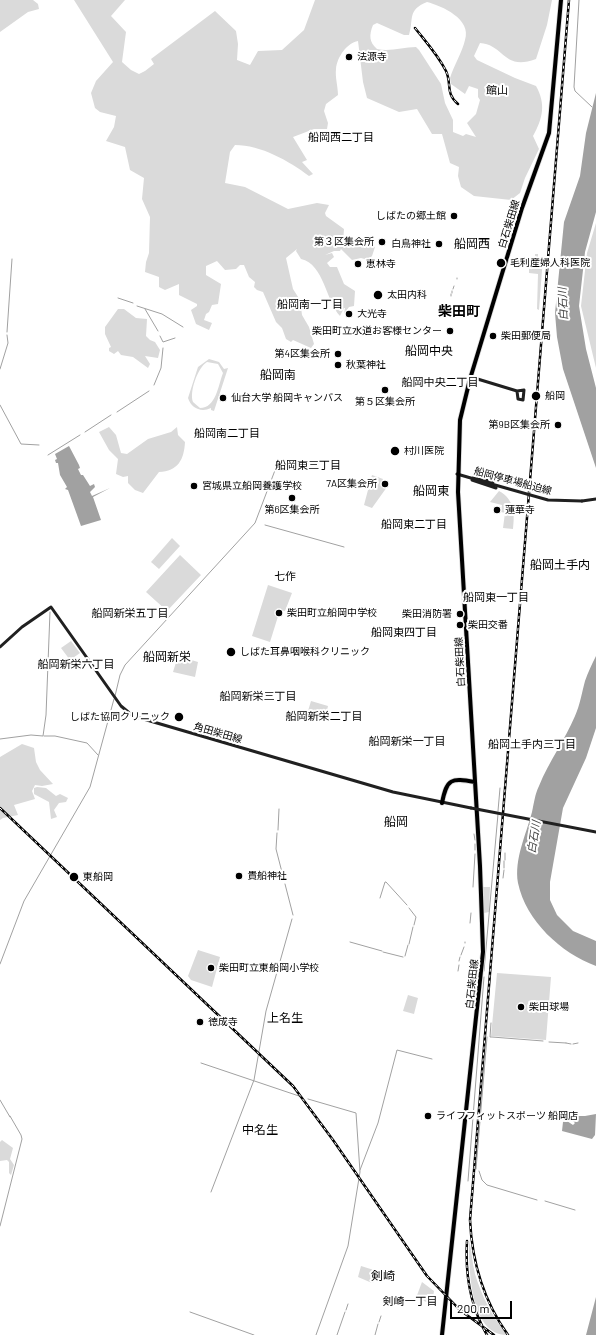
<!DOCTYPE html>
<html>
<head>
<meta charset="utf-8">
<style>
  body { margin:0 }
  #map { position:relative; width:596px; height:1335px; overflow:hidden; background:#fff; font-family:Barlow,sans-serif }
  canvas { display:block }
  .scale { position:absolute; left:450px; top:1301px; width:62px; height:18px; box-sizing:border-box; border:2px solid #000; border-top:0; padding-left:5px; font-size:12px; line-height:14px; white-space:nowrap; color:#000; -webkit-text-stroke:3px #fff; paint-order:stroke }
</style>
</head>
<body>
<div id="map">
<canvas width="596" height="1335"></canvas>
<div class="scale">200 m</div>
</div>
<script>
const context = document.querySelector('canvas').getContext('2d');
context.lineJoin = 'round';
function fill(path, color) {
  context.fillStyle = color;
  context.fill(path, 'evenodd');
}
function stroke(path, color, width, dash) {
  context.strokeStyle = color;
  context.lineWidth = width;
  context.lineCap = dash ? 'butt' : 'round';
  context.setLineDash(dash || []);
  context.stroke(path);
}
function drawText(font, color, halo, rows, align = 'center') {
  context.font = font + ' Barlow,"Noto Sans JP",sans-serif';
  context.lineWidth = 4;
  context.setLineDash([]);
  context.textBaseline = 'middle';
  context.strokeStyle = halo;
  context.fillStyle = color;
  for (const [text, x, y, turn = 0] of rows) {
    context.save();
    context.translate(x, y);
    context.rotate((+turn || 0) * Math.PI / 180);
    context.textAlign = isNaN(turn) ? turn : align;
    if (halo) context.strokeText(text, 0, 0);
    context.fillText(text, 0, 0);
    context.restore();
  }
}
const green = new Path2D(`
  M0,0H33L38,4L39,9L28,12L0,32Z
  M74,0H125L111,16L126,32L122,62L131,70L139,74L145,71L154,64L151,59L215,11L236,31L238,44L237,60L250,65L258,51L282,50L304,30L315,0H552L547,25L536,59C503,71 505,45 480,43L474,56L477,60L515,78L536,86C546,104 543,118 533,136L539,149L525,178L520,193L511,200L474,196L461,187L458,176L459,167L450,163L442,134H432L417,109L399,112L367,98L363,82L358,41C347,43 337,57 336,69C335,77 338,87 338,95L326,104L324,111L328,123L327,129H314L293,137L307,160L302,162L313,174L309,176C289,161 261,145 235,145L230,152L225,183L245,187L288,209L317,203L329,205L325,213L326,216L344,229L343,242L351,243L360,236L375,247L372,256L368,260L361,258L352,260L341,249L340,251H334L325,255L332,253L334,257L327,263L330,267H337L344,284L355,291L354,306L349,307L344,314L345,308H344L340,316C326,301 324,264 301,259L296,251L297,249L286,258L293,289L300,300L302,315L309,327L314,344L311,348L293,340L291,342L286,339L282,328L276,322L263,292L257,290L254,287L255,282L249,277L244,265H240L236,269L225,270L217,261L206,266V275L221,284L218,304L212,305L209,312L206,314L204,320L212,323L209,330L196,324L191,310L197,306V304L179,295V284L165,290L159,287V277L145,272L146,262L149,253L150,217L142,199L144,178L130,170L125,147L106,141L114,127L116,116L100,112L95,108L91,93L96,81L113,62ZM427,2C442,6 472,19 465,40C462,53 454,65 450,78L451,84L465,94L469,86L478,89V97L480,100L476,114L467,123L476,137L466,134L463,136L453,132V120L445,103L441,84L419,50L416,47C403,47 390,52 377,49C369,42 369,35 373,25L377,23L404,35H409C414,19 407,10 427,2Z
  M596,223V368L581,306L587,253Z
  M535,254H538V257H543L539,310L537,309L538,274L529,273V265L535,263Z
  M118,309H124L136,318L147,319L146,336L150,340L155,342L160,350L158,358L145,356L150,364L148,368L133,357L121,355L118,351L114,354L109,351V348L111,347L105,334V327Z
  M209,359L219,362L224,369L228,368L214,411L211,410V408C201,413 191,408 188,398L198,367ZM207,362L218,364L223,373C218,386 216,408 200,408L193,402C189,392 198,367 207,362Z
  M109,427L116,435L121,453L127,454L148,439L171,432L177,427L178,435L185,442C184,460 178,471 159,472L143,493L135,490L128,483V476L123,477L116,474L118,459L109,450L99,432Z
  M372,475L383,479L381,485L387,487L372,508L364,505Z
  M499,491C514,499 515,513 513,529L503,528L505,513L501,512L502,505L490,502Z
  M172,538L180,546L159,569L151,562Z
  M180,555L201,575L167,611L146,592Z
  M268,585L292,593L285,611L280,610L270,642L252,636Z
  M71,641L80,653L70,660L61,648Z
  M178,656L198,662L195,677L173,672Z
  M311,701L328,706L326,715L308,711Z
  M22,744L34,748L36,762L40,770L53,784L42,786L35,785L32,791L35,799L14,805L18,815L3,818L0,820V757Z
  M37,787L46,788L56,796L60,794L68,798L66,802L59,803L54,810L57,817L51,819L49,802L34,794V788Z
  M483,887H490L489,912L484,913Z
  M198,950L220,957L212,987L191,980L188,976Z
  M497,973L551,977L546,1040L491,1036Z
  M408,995L418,998L414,1014L403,1011Z
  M2,1140L13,1148L10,1159L14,1165L11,1175L9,1173V1162L7,1160L0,1161V1142Z
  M469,1240C472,1251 472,1263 475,1274C482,1297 492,1316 507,1335C469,1335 469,1266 469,1240Z
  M361,1266L377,1271L374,1282L372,1283L358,1277Z
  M422,1282L434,1291L432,1304L416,1298Z`);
const water = new Path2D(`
  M596,93V212L585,252L579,306L586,349L596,388V468L563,369L557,337L555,313L564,222L580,176L586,133Z
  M69,446L79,465L80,468L78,469L81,475H83L90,486L94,484L95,487L90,492L92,496L110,488L93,497L101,520L81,526L68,490L65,489L67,487L60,475L58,463H56L55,460L57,459L55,454Z
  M596,656V728L586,758L563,808L550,882V900L557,915L573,931L596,941V966C561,953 526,921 518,883C514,859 526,835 532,812C534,803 535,794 539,786C549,761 565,740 575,716C580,705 582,692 585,681C588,672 592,664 596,656Z
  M567,1111L575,1116H585L596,1114L595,1135L592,1139L562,1131L563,1122L567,1121L573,1125L575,1123L572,1120L564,1119Z
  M596,1297V1335H586Z`);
const stream = new Path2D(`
  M579,0L574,87L575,91L592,107
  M457,279V278
  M453,289L454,286
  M452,293V291
  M451,296V294
  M118,298L133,303
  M137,306L162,314L183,327
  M145,309L158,331
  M7,332L12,259
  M160,336L163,342L175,338
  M0,369L8,343L7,335
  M154,385L161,368L163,348
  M0,405L21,444L39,445
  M117,412L149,391
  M85,432L111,415
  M48,455L80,435
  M265,525L344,547
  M115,696L120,675L125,665L255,523L277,465
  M44,736H55L87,743L98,755
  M0,739L31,735L43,736L46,715L50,612
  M498,811L500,788
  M278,830L279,809
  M277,833L276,849L284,880
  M474,834L475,840
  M475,844V850
  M505,860V853
  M504,868V861
  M503,878L504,870
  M285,884L293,915
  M473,887L475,854
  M380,898L385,882H386L407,905
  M409,908L416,917L414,925
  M470,923L471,913
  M350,942L382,951
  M465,943V942
  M409,944L413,927
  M383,952L403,957
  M461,955L464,947
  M405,956L408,945
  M459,961L460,957
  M0,964L24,901L90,787L114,699
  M458,971L459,965
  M484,971L498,814
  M491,1023L490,1037H492L543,1041
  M549,1042L566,1043
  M566,1043L571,1044
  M573,1044L578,1043
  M201,1063L299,1096
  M308,1099L356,1113L360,1172L348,1246L316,1335
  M0,1100L10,1117
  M476,1169L487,1037
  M360,1170L378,1123L397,1050L432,1059
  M479,1171L482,1180L487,1185L537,1200
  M468,1181L484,977
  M211,1192L254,1080L266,1011L292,919
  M545,1201L575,1210
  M0,1226L22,1139L21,1135L10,1116
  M346,1310L348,1304
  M190,1312L254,1335
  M379,1322L381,1316
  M337,1335L345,1312
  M375,1335L378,1324`);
const secondary = new Path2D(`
  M471,377L517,391L524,390L523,400L518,399L517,391
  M457,474L488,483
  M493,482L474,477L472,480L496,488
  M582,501L596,499
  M0,647L22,627L51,607L121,706L133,716L393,792L471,808`);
const primary = new Path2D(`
  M442,803C447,778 451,778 475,782
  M442,1335L483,952L480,866L458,492L460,420L470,379L522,208L549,133L561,0`);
const rail = new Path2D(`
  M415,28C426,42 438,55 446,71C452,84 445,93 458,104
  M0,808L293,1086L333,1140L427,1276L460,1310L494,1335
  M467,1241C465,1274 470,1306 487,1335
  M508,1335C483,1300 472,1263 470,1220L569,0`);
const secondaryBridge = new Path2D(`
  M488,483L548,500L582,501
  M471,808L596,832`);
const markers = [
  [349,57,4,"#000"],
  [454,216,4,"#000"],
  [382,242,4,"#000"],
  [439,244,4,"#000"],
  [501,263,5,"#000"],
  [358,264,4,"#000"],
  [378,295,5,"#000"],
  [349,314,4,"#000"],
  [450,331,4,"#000"],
  [493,336,4,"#000"],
  [338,354,4,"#000"],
  [338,365,4,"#000"],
  [385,390,4,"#000"],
  [536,396,5,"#000"],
  [223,398,4,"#000"],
  [558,425,4,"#000"],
  [395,451,5,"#000"],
  [385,484,4,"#000"],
  [194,486,4,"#000"],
  [292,498,4,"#000"],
  [497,510,4,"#000"],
  [279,613,4,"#000"],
  [460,614,4,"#000"],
  [460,625,4,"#000"],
  [231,652,5,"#000"],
  [179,717,5,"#000"],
  [239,876,4,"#000"],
  [74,877,5,"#000"],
  [211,968,4,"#000"],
  [521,1007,4,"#000"],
  [200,1022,4,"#000"],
  [428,1116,4,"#000"]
];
const poiNames = [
  ["法源寺",357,57],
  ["しばたの郷土館",446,216,"right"],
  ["第３区集会所",374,242,"right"],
  ["白鳥神社",431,244,"right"],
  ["毛利産婦人科医院",510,263],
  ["恵林寺",366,264],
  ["太田内科",387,295],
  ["大光寺",357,314],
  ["柴田町立水道お客様センター",442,331,"right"],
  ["柴田郵便局",501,336],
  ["第4区集会所",330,354,"right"],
  ["秋葉神社",346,365],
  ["船岡",545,396],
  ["仙台大学 船岡キャンパス",231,398],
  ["第５区集会所",385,402,"center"],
  ["第9B区集会所",550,425,"right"],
  ["村川医院",404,451],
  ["7A区集会所",377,484,"right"],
  ["宮城県立船岡養護学校",202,486],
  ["第6区集会所",292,510,"center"],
  ["蓮華寺",505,510],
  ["柴田町立船岡中学校",287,613],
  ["柴田消防署",452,614,"right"],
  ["柴田交番",468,625],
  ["しばた耳鼻咽喉科クリニック",240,652],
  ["しばた協同クリニック",170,717,"right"],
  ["貴船神社",247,876],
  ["東船岡",83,877],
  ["柴田町立東船岡小学校",219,968],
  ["柴田球場",529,1007],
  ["徳成寺",208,1022],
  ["ライフフィットスポーツ 船岡店",436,1116]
];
const streetNames = [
  ["白石柴田線",509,224,-73],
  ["船岡停車場船迫線",513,481,15],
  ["白石柴田線",460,662,-93],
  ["角田柴田線",218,733,16],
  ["白石柴田線",472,984,-84]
];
const neighbourhoodNames = [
  ["館山",497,90],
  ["船岡西二丁目",341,137],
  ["船岡南一丁目",310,304],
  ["船岡中央二丁目",440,382],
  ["船岡南二丁目",227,433],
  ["船岡東三丁目",308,465],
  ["船岡東二丁目",414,524],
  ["七作",285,576],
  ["船岡東一丁目",496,597],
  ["船岡新栄五丁目",130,613],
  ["船岡東四丁目",404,632],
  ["船岡新栄六丁目",76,664],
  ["船岡新栄三丁目",258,696],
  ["船岡新栄二丁目",324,716],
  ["船岡新栄一丁目",407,741],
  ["船岡土手内三丁目",532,744],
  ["剣崎一丁目",410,1301]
];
const waterNames = [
  ["白石川",563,304,-93],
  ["白石川",534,837,-81]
];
const quarterNames = [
  ["船岡西",472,244],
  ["船岡中央",429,351],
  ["船岡南",278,375],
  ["船岡東",431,491],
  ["船岡土手内",560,565],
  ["船岡新栄",167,657],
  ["船岡",396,822],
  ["上名生",285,1018],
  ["中名生",260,1130],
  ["剣崎",383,1276]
];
const districtNames = [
  ["柴田町",459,311]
];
fill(green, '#dadada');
fill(water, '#a1a1a1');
stroke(stream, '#a1a1a1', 1);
stroke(primary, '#dbdbdb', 5.5);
stroke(secondary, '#202020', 3);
stroke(primary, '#000', 4);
stroke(rail, '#000', 2.5);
stroke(rail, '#fff', 1, [3]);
stroke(secondaryBridge, '#202020', 3);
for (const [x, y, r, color] of markers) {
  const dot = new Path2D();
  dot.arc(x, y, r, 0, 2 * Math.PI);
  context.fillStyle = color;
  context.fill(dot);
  stroke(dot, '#fff', 1.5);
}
drawText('10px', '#000', '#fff', poiNames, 'left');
drawText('10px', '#000', '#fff', streetNames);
drawText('11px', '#000', '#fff', neighbourhoodNames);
drawText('italic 11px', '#424242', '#fff', waterNames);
drawText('12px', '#000', '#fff', quarterNames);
drawText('bold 14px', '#000', '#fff', districtNames);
</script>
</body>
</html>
